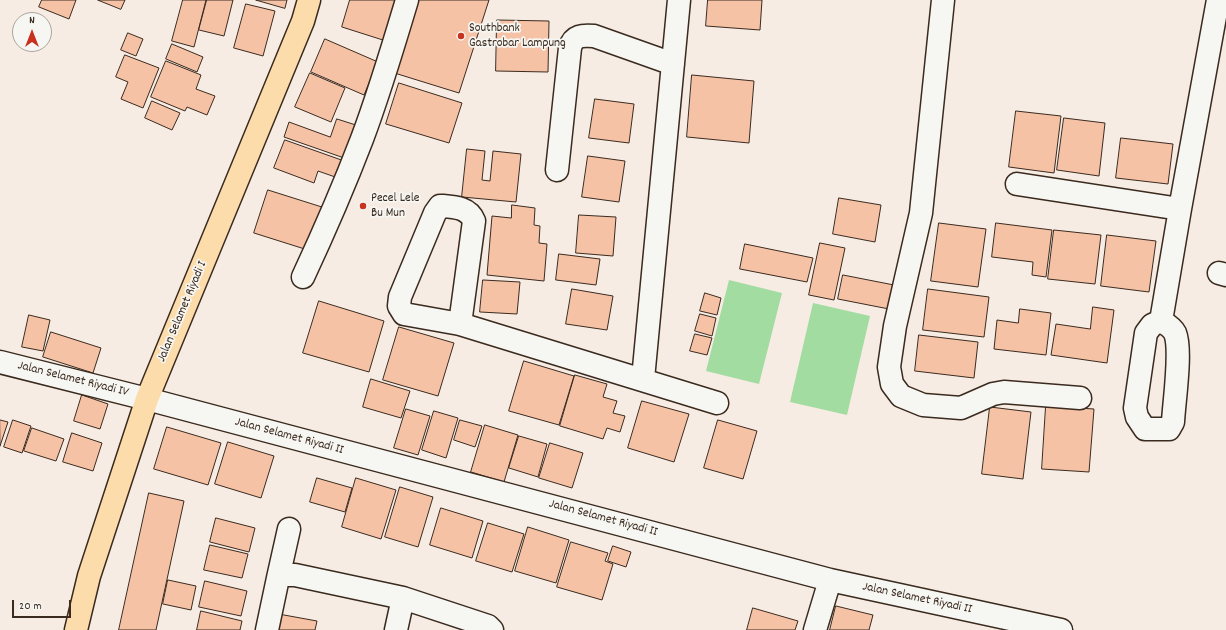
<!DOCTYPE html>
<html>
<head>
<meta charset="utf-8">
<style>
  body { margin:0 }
  #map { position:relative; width:1226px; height:630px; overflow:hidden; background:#f6ece3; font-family:Dekko,sans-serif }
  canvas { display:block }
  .north { position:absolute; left:12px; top:12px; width:40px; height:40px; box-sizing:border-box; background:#f6f6f2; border:1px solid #aba49d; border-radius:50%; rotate:0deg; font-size:11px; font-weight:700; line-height:16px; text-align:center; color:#3b2a1e }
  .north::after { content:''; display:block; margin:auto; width:14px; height:18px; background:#c8321e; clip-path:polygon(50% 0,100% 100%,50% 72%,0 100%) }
  .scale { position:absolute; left:12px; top:600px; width:59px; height:18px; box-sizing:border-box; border:2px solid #3b2a1e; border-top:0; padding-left:5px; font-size:12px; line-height:14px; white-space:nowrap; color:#3b2a1e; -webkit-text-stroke:3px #f6f6f2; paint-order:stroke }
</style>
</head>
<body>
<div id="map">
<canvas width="1226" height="630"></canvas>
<div class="north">N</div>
<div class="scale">20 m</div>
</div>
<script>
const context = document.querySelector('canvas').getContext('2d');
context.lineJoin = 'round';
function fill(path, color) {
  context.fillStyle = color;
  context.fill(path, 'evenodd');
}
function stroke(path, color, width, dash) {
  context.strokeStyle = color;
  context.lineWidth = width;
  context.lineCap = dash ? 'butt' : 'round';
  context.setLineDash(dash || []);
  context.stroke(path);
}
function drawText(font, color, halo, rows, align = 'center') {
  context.font = font + ' Dekko,sans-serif';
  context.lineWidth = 3.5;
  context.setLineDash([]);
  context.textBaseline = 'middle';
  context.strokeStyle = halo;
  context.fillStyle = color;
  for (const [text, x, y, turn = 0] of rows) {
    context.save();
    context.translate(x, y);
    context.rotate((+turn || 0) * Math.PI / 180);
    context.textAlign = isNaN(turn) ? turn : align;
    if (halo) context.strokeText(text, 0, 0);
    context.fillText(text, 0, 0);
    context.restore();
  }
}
const green = new Path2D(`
  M729,280L782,293L759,384L706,371Z
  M813,303L870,316L847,415L790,402Z`);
const building = new Path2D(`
  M42,0H76L69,19L39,7Z
  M98,0H125L121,9Z
  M183,0H206L194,47L172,41Z
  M207,0H233L224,36L199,30Z
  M256,0H287L285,8Z
  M350,0H399L386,41L342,27Z
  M410,0H489L459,93L388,71Z
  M708,0H762L760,30L706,26Z
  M246,4L275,11L263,56L234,48Z
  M497,20L549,21L548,72L496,71Z
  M128,33L143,39L136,56L121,50Z
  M325,39L378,62L364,95L311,72Z
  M172,44L203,57L197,72L166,59Z
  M125,55L159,68L143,108L121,99L128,82L116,77Z
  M166,61L201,75L196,89L215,96L207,115L187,107L185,111L151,97Z
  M310,73L345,88L331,122L295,107Z
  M692,75L754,81L749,143L687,137Z
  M399,83L462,103L449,143L386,124Z
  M595,99L634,104L629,143L589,138Z
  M152,101L180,113L172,130L145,118Z
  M1016,111L1061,116L1054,173L1009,167Z
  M1064,118L1105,123L1099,176L1057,170Z
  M337,119L359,126L347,159L284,137L289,122L330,137Z
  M1121,138L1173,144L1168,184L1116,178Z
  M285,140L347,162L341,179L318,171L314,183L274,168Z
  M467,149L485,151L482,180L490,181L493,151L521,154L516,202L462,197Z
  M588,156L625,161L619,202L582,197Z
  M268,190L325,208L311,251L254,233Z
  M839,198L881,205L875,242L833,234Z
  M512,205L535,208L534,225L540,226L539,243L547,244L544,281L487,275L492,216L511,218Z
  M579,215L616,217L613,256L576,253Z
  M939,223L986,229L978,287L931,281Z
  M996,223L1052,230L1046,277L1032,275L1033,262L992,257Z
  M1054,230L1101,235L1095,284L1048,279Z
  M1107,235L1156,241L1149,292L1101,286Z
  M820,243L845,248L834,300L809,295Z
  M745,244L813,258L807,282L740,269Z
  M559,254L600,259L596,285L556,280Z
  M843,275L894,285L889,309L838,299Z
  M483,280L520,282L517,314L480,312Z
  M572,289L613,296L607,330L566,324Z
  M928,289L989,297L984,337L923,330Z
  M705,293L721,298L717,315L700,311Z
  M319,301L384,321L369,372L303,353Z
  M1093,307L1114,310L1107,363L1051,355L1056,324L1090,329Z
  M1020,309L1051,313L1046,355L994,349L997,320L1018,323Z
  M700,314L716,318L712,336L695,331Z
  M29,315L50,320L43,351L22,347Z
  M399,327L454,343L438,396L383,380Z
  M51,332L101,348L93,373L43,357Z
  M695,334L712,338L707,355L690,351Z
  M919,335L978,342L974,378L915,371Z
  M524,361L574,376L559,425L509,411Z
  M575,375L607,384L603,397L617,401L613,413L625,416L620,432L607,428L603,439L560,426Z
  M371,379L410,391L401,418L363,407Z
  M82,395L108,404L100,429L74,421Z
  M642,401L689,414L674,462L628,448Z
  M1046,406L1094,409L1089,472L1042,469Z
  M990,407L1031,412L1023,479L982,474Z
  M406,409L430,416L418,455L394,448Z
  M434,411L458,418L446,458L422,450Z
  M0,420L8,422L0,446Z
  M13,420L31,426L22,453L4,447Z
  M460,420L482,426L475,447L454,440Z
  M718,420L757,431L743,479L704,468Z
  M485,425L518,435L504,482L471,472Z
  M167,427L221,443L208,485L154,469Z
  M32,428L64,439L56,461L24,451Z
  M72,433L102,443L93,471L63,462Z
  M519,436L547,444L538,477L509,468Z
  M228,442L274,456L261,498L215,484Z
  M550,443L583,453L572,488L539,478Z
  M317,478L352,488L345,512L310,502Z
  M356,478L396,490L381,539L342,527Z
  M400,487L433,497L418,547L385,537Z
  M149,493L184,501L156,630H119Z
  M441,508L483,521L472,558L430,545Z
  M216,518L255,528L249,552L210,542Z
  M488,523L524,534L512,572L476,561Z
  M528,527L569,540L556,583L515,571Z
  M571,542L608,553L605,561L613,564L602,600L557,587Z
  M210,545L248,554L242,578L204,570Z
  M613,546L631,552L626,567L608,561Z
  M168,580L196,586L191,610L163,604Z
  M205,581L247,591L241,616L199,607Z
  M836,606L873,615L869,630H830Z
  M753,608L798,621L795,630H747Z
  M201,611L242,621L240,630H197Z
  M273,613L317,621L315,630H270Z`);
const minor = new Path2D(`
  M943,0L921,213L895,326L889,367L892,384L901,396L923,405L961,408L993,394L1004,392L1080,398
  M557,170L570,48C573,35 583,35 594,36L673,64
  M1017,184L1180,209
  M1219,273L1226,275
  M303,277C324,232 344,186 362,139C379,94 393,47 407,0
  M1161,321L1180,209L1218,0
  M1161,321C1166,324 1172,327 1175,333C1182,350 1174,402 1173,422L1169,429H1145L1137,417L1135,408L1146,333L1152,325Z
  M460,324L474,221C469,208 456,207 443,206H440L435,213L400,297L399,306L404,314L460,324L717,403
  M0,362L147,399L830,580L1061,630
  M643,379L679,0
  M278,578L289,529
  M267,630L278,578L286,575H295L403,598L488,626L492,630
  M396,630L403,598
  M815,630L830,580`);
const major = new Path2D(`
  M76,630L89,576L147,399L303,21L309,0`);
const markers = [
  [461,36,4,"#c8321e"],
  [363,206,4,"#c8321e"]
];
const poiNames = [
  ["Southbank",469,29],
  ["Gastrobar Lampung",469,44],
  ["Pecel Lele",371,199],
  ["Bu Mun",371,214]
];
const streetNames = [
  ["Jalan Selamet Riyadi I",183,312,-67],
  ["Jalan Selamet Riyadi IV",73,380,14],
  ["Jalan Selamet Riyadi II",289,437,15],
  ["Jalan Selamet Riyadi II",603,519,15],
  ["Jalan Selamet Riyadi II",917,599,12]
];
fill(green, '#a2dca1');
fill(building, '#f5c2a6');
stroke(building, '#3b2a1e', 1);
stroke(minor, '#3b2a1e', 25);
stroke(major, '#3b2a1e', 25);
stroke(minor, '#f6f6f2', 22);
stroke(major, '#fddcac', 22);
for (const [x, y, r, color] of markers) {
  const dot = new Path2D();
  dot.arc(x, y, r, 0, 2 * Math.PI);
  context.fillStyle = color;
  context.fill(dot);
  stroke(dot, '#f6f6f2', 1.5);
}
drawText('13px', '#3b2a1e', '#f6f6f2', poiNames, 'left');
drawText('13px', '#3b2a1e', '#f6f6f2', streetNames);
</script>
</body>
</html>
